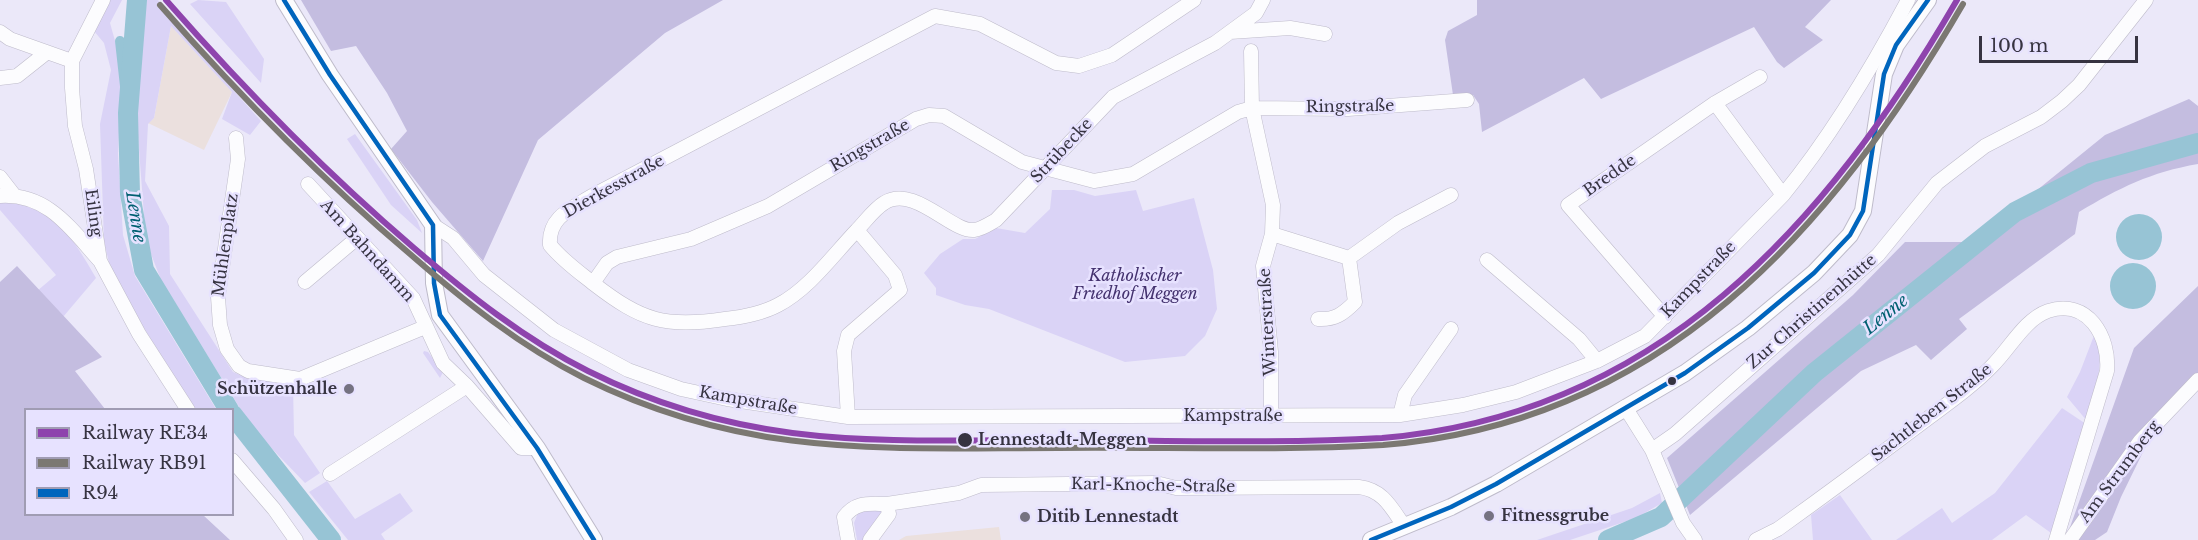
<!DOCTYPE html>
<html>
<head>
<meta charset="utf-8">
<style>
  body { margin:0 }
  #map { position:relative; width:2198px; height:540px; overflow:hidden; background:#ebe8f9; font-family:"Libre Baskerville",serif }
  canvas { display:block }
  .legend { position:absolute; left:24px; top:408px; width:210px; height:108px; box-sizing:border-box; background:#e7e2ff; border:2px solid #a09cb3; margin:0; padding:8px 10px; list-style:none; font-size:18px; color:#363341 }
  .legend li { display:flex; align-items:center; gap:12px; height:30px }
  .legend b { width:30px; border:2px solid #a09cb3 }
  .scale { position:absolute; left:1979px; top:36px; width:159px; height:27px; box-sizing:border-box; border:3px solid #363341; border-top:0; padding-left:8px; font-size:18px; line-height:21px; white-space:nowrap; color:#363341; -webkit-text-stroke:4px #e7e2ff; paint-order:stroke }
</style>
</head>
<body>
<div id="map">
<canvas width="2198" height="540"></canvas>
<ul class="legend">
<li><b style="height:8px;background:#8e44ad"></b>Railway RE34</li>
<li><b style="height:8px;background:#7b7872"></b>Railway RB91</li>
<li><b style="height:8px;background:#0065bd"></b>R94</li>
</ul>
<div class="scale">100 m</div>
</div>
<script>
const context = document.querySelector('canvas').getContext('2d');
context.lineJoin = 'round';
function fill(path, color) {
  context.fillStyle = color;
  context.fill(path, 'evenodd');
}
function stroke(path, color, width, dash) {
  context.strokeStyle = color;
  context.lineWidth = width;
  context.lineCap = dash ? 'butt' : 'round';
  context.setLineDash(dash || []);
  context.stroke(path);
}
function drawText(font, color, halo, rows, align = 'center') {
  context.font = font + ' "Libre Baskerville",serif';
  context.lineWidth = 5;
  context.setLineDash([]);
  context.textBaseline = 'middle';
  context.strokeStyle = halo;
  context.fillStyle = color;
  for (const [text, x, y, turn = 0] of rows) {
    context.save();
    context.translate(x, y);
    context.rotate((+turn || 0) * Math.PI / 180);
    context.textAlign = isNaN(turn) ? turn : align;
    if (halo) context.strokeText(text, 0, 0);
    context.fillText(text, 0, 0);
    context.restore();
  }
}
const education = new Path2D(`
  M171,26L232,92L204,150L148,123L154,118Z
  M999,527L1001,540H899L906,536Z`);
const green = new Path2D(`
  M109,0H122L110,23L119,55L121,87L118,154L123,235L135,276L216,409L193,408L112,276L104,241L100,124L111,70L104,43L94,31Z
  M145,0H158L165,8L164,13L261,121L250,135L222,119L232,92L171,26L154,118L148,124L145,181L169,226L170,274L233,372L247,378L293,385L294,435L320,473L305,483L252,428L161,280L146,241L137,124L141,14Z
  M198,0L226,2L264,59L261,83L190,4Z
  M355,134L417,220L422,233L391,205L347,139Z
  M1052,190H1074L1095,196L1136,190L1143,211L1194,198L1213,270L1217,309L1205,336L1185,356L1125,362L989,309L965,305L936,295V288L924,273L940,254L963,239H975L996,228L1025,233L1050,209Z
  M0,201C53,205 72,236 96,278L63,317L37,291L56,275L0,210Z
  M2095,333C2106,364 2095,390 2087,421L2067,397L2080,372Z
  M424,351L428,352L443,372L440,378L423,353Z
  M2062,408L2086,424L2051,533L2026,515L1992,540H1896L1942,508L1952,523L1995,493Z
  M327,481L355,519L400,493L413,511L381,534L385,540H348L309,492Z
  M1660,493L1662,503L1636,518L1570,540H1537L1632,508Z
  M1840,495L1872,540H1813L1811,515Z
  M880,507L885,517L866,540H857L854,523L859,510Z`);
const forest = new Path2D(`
  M301,0H723L665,33L538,140L483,261L432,202L391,149L407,131L387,93L356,46L331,51Z
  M1477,0H1831L1805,27L1823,40L1784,68L1777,62L1754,27L1601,99L1584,78L1482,132L1479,104L1473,95H1453L1445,40L1448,31L1477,15Z
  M2189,99L2198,106V164C2151,172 2119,188 2079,212L2075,234L1959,319L1967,329L1931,360L1916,345L1861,371L1690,515L1667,458L1853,295L1905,242H1973L2105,135Z
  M17,266L102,357L75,371L105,409L26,410V514L203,515L230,540H0V282Z
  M2198,286V377L2165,407L2121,497L2107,532L2095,540H2071L2069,530L2134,348Z`);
const water = new Path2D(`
  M2116 237a23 23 0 1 1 46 0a23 23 0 1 1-46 0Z
  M2110 286a23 23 0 1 1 46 0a23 23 0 1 1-46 0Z`);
const canal = new Path2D(`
  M120,41L128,113`);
const river = new Path2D(`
  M137,0L128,113L130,194L144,270L229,410
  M232,414L331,540
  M1608,540L1661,517L1814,373L2015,212L2091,173L2198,143`);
const minor = new Path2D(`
  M103,0L72,61V88L75,126L86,169L100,261L139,334L188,410
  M0,32L10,39L72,61
  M1230,32L1290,28L1325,34
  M1251,51L1252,108L1273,205L1272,234L1263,266L1271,352V416
  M0,78L17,76L46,53
  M1715,103L1783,195
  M236,138L238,159L218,297L220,325L227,349L239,366L248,371L300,379L425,327
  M0,177L14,195
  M308,184L413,298L443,363L467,386L521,448H537
  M0,196C48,193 71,229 100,261
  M433,225L453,238L484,275L554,330L628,370L681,389L727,399L848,417L1400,415L1463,405L1516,392L1597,361L1645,336L1783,195C1832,135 1872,68 1908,0
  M857,230C865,222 874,209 884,203C914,184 951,232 974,230C982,229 989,224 996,220L1113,97L1215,43L1256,13L1263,0
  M1272,234L1349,258L1355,302C1343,314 1335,320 1318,319
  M1349,258L1398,223L1451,195
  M1487,260L1579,339L1597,361
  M305,282L356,239
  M593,283L607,263L617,257L691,239L768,206L916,119L929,115L944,116L1022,162L1094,181L1133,174L1238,112L1252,108L1348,109L1467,100
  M1665,317L1568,205L1715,103L1760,77
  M1625,407L1652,450L1683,523L1695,540
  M1400,415L1405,395L1451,329
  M848,417L844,351L848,335L900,290L895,275L857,230C833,255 809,289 778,305C761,314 744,317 725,319C665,328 642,321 594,284C579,272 563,261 550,245C548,217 571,209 592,196L935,16L980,24L1056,63L1079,66L1112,55L1194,0
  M1652,450L1675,434L1878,255L1937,183L1985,146L2041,117L2062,101L2079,85L2146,0
  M232,460L274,509L296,540
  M330,474L467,386
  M887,504L959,493L981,485L1156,483L1176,488L1359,487C1383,490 1391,507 1404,526
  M848,540L844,517C856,501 869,504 887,504L889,514L870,540
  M1756,540L1778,529C1824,496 1870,462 1915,428C1941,408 1970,389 1993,365C2010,348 2025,319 2048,311C2088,298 2110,337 2107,371L2056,540
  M2070,540L2140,441L2198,380`);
const major = new Path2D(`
  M284,0L330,75L433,225L434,283L440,315L537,448L594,540
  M1371,540L1451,507L1496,484L1685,373L1748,328L1814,273L1850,235L1863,211L1884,74L1896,45L1928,0`);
const bus1 = new Path2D(`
  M284,0L330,75L433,225L434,283L440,315L537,448L594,540
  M1371,540L1451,507L1496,484L1685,373L1748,328L1814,273L1850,235L1863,211L1884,74L1896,45L1928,0`);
const rail1 = new Path2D(`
  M166,0C243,88 325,172 414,248C468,294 524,339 588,371C750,452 885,440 1059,440C1166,440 1275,444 1382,438C1658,415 1826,225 1957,0`);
const rail2 = new Path2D(`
  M160,5C238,94 320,178 410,254C464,301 520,346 584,378C747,459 883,448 1058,448C1166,447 1275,451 1383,445C1661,423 1831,231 1963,4`);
const markers = [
  [1672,381,5,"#363341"],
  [349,389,6,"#757281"],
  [965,440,8,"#363341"],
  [1489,516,6,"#757281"],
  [1025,517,6,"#757281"]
];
const streetNames = [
  ["Ringstraße",1350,107,-1],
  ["Ringstraße",870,146,-30],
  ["Strübecke",1062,151,-47],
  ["Bredde",1610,176,-35],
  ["Dierkesstraße",614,187,-29],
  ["Eiling",93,213,82],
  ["Mühlenplatz",226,245,-82],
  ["Am Bahndamm",367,251,48],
  ["Kampstraße",1699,280,-46],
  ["Zur Christinenhütte",1812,312,-41],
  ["Winterstraße",1268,322,-93],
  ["Kampstraße",748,401,10],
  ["Sachtleben Straße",1932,413,-38],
  ["Kampstraße",1233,416],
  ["Am Strumberg",2120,472,-53],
  ["Karl-Knoche-Straße",1153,486,1]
];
const parkNames = [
  ["Katholischer",1135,276],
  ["Friedhof Meggen",1135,294]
];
const poiNames = [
  ["Schützenhalle",337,389,"right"],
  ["Fitnessgrube",1501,516],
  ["Ditib Lennestadt",1037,517]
];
const stopNames = [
  ["Lennestadt-Meggen",978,440]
];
const waterNames = [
  ["Lenne",135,217,81],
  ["Lenne",1886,315,-39]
];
fill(education, '#ebe0de');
fill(green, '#dad3f6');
fill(forest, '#c4bde0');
fill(water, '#97c4d5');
stroke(canal, '#97c4d5', 10);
stroke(river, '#97c4d5', 20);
stroke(minor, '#bebbca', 15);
stroke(major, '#bebbca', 18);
stroke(minor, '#fcfcfe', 14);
stroke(major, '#fcfcfe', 16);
stroke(bus1, '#0065bd', 4.5);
stroke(rail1, '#8e44ad', 6);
stroke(rail2, '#7b7872', 6);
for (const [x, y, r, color] of markers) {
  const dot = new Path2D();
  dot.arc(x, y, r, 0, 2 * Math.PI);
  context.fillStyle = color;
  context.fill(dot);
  stroke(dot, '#e7e2ff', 2);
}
drawText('16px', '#363341', '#e7e2ff', streetNames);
drawText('italic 16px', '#44326f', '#e7e2ff', parkNames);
drawText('bold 16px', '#363341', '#e7e2ff', poiNames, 'left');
drawText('bold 16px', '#363341', '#e7e2ff', stopNames, 'left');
drawText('italic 18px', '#006071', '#e7e2ff', waterNames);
</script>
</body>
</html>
